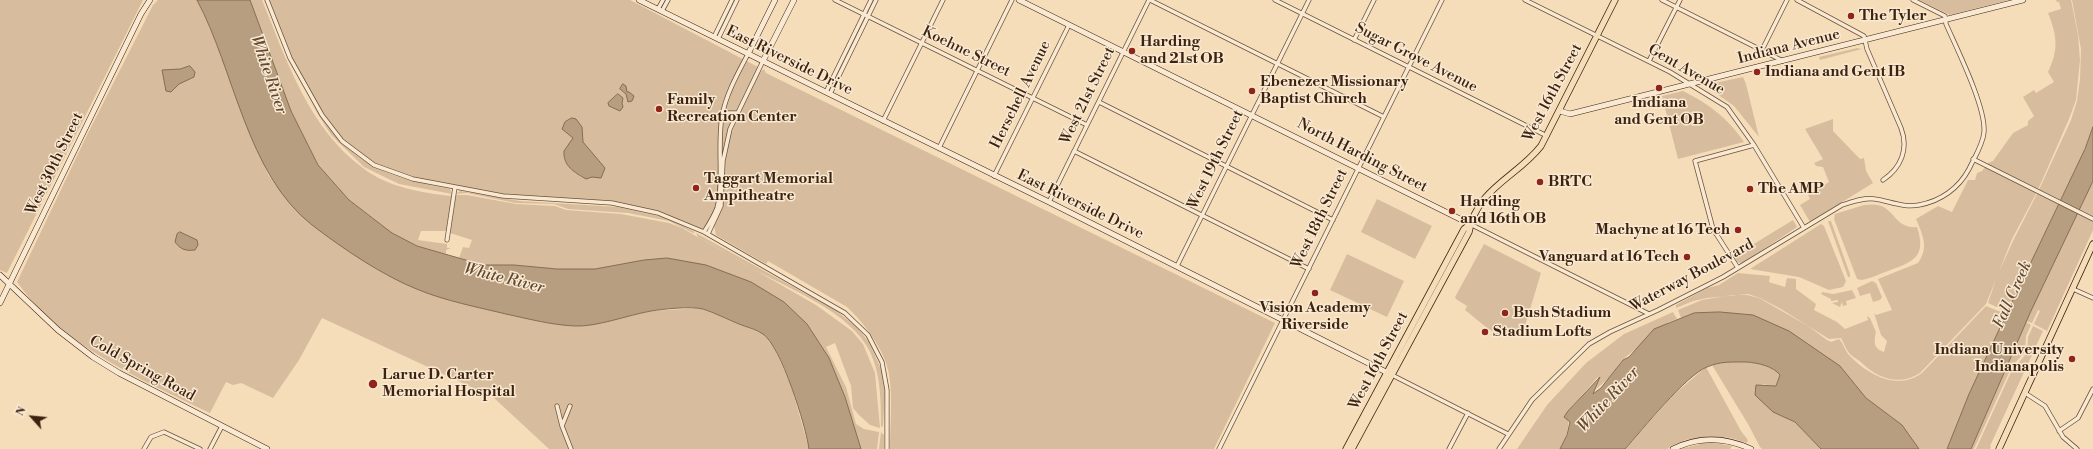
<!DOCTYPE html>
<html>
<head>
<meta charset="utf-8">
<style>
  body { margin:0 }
  #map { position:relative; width:2093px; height:449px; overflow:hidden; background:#f6ddba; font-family:"Libre Bodoni",serif }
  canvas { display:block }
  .north { position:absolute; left:12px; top:397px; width:40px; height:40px; -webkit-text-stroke:3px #f9e9d2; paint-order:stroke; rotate:297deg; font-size:11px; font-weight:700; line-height:16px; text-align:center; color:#3d230f }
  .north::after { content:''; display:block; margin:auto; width:14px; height:18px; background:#3d230f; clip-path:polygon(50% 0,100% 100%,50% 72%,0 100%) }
</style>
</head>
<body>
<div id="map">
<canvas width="2093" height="449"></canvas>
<div class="north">N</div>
</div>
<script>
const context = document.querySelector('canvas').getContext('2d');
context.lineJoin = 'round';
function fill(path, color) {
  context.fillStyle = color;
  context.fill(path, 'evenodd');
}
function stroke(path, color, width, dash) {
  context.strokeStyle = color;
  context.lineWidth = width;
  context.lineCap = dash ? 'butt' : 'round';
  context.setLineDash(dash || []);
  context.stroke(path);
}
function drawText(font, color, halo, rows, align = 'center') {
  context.font = font + ' "Libre Bodoni",serif';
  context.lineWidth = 3;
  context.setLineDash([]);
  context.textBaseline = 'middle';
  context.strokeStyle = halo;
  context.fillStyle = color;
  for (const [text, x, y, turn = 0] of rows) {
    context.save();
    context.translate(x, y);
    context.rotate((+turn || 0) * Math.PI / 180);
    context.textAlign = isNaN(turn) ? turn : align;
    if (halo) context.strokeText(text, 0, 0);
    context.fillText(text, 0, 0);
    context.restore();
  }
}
const green = new Path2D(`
  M0,0H143L7,273L0,270Z
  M158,0H197L207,19L231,79L247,127L269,176L288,200L310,223L479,308L546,322L576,326L652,311L700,308L764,334L773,346L791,385L809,449H549L493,397L322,318L299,360L273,398L241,383L233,385L226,382L210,413C143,381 60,344 17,282L87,135L153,5Z
  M250,0H262C286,59 309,129 363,168C387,187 422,193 452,196L446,231H421L418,240L447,244V248H451L446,250V254L417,246L392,233L349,200L318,165L291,111Z
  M268,0H630L758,67L729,126L727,142C737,125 748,81 764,69L766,73L1275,323L1214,449H890C890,425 893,398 889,374C885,350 864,323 847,307L768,261L766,264L716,235L714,226L723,203L724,172L719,204L705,230L640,207L602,202L503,196L397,173L376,164L351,147L328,122L297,70Z
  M1919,0H2009L1950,15Z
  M2056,0H2071L2078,35L2080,60L2076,100L2069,119L2037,192L2012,239L1986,304L1920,373C1900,386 1879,379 1863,364C1859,360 1854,358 1850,354C1846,350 1844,343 1841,338L1829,339L1781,309L1760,298L1748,294L1707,298L1693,301L1676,308V305L1707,288L1719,285L1738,273L1770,276L1769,282L1785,287L1787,278L1796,279V289L1816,304L1814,310L1837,322L1845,329L1868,320L1867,316L1870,318L1876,332C1874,342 1873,348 1884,352L1887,341L1881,335L1874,313L1876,315L1892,310L1878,279L1918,263C1929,247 1923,236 1916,219L1938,206L1952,212L1968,180H1975L1977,173L1982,171L1988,163L1993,161L2013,133L2028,125V121L2034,116L2023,97L2034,90L2036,93L2054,82L2048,72C2059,50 2057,35 2048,13L2061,9L2059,2H2057Z
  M2072,0H2093V127L2085,149L2007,312L1988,303L1997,276L2014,239L2038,192L2071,120L2077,101L2080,79L2081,49Z
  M1857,48L1862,49L1820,60L1819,57Z
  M1743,77L1746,84L1759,137L1734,106L1710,89V84Z
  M1683,91C1709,104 1728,118 1744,142L1678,159L1662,96Z
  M304,92C348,160 371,174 450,189L452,194L399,184L364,167L331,135Z
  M1833,119V131L1860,159L1864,158L1866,171L1873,183L1810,222L1800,205L1810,199L1808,195L1829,182L1823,167L1816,166L1814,163L1823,159L1805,129Z
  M2093,181V230L2047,331L2034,324L2040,311L2038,310L2032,323L2026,321Z
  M460,191L520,201L618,207L667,218L695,232L693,233L669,221L628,213L568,209L554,204L515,203L467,193L456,194Z
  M456,195H467L516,204L555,206L566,210L621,214L669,223L682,228L816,305L852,331L863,344L875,373L880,428L870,425L859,415L853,408L851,386L835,343L826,347L846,387L856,424L864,429L879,432L877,449H861L845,397L829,358L807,324L644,260L595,269H557L514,265H483L459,258L463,247L469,248L472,240L450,233Z
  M1377,199L1432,226L1415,259L1361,232Z
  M1864,205C1868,205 1873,204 1877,205C1894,207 1895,229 1917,227C1927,257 1913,262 1888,271C1879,274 1870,279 1861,280L1857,279L1834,219L1835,214Z
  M1793,220L1797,227L1746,261L1741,263L1737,262L1733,254L1736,251L1739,253Z
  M1828,221H1831L1850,274V277H1848Z
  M1821,224L1824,226L1846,281L1843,287L1829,290L1799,277L1750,269Z
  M696,233L835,310L856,326L869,342L882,371L885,394L883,426L881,427C881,401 881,374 869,350C850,313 794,291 759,272C738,261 718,248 698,237Z
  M1484,244L1541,273L1524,329C1508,352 1480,321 1465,310L1467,306L1456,299L1455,297Z
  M1347,254L1404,281L1387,317L1330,290Z
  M1872,281L1876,283L1882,297L1880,300L1873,302L1870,293L1860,296L1857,288Z
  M1852,290L1856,298L1846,301L1847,305L1843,306L1842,302L1840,307L1832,303L1838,302V300L1831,301V299L1821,294L1822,292L1833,294Z
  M1732,295H1747L1759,298L1808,326L1827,340L1831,342L1839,339C1844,344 1845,351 1849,355C1868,375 1897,391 1922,373L1986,306L2006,314L1969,394L1947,449H1919L1902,425L1866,398L1840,366L1753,315L1720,312L1694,313L1681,318L1678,310L1702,300Z
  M1673,312L1677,319L1669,322L1622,360L1609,378L1596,389L1600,378H1597L1568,411C1570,426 1567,436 1560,449H1517L1547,405L1586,363L1624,334Z
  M2026,322L2031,325L2026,336L2025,352L2012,366L1974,449H1971Z
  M2033,326L2043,331L1990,446L1991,447L1990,449H1976L2012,370L2027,353L2028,337Z
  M1725,361C1742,362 1768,360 1780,375L1776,386L1762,384L1773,412L1795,422L1821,449H1762L1760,447L1748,424L1712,365Z
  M1706,367L1741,431L1748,440L1747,443L1731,438L1710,436L1685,440L1667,449H1625L1672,396Z
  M881,432L884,435V449H879Z
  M1708,442L1732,446L1730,449H1681Z`);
const water = new Path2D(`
  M197,0H250L291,111L318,165L349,200L392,233L417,246L483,265H514L557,269H595L644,260L667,258L706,265L751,282L784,302L807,324L829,358L845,397L861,449H809C806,426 781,346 763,334C756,329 746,327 739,324C727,319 715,313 703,309C690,306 664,309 651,311C628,315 597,327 575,326C552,325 529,319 506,314C477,307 446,301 419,290C383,276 342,248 312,225C246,173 235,71 197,0Z
  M190,66L195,72L194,77L179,84L171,92L166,91L162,70L180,69Z
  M623,84L626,86L627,92H629L634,96L632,101L628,102L626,94L620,89Z
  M618,94L623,98L622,103L623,107L620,111L609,106L608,103Z
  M572,118L576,119L582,127L583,142L605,168L601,178L592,177L586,179C574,172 563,166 564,151L573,138L562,129L565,122Z
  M2093,127V181L2030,313L1971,449H1947L1969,394L2011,304L2085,149Z
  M180,232L197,240L198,245L195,250C186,251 181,250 175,242L177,234Z
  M1720,312L1753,315L1789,331L1840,366L1866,398L1902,425L1919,449H1821L1795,422L1773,412L1755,395L1756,385L1776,386L1780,375C1773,366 1758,363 1747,362C1732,362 1721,361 1707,367C1686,375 1642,430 1625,449H1560L1567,435L1570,422L1564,417L1568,411L1600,377L1593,394L1601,388L1623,360L1629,357L1654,329L1694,313Z`);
const street = new Path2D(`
  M267,0L290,58L322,115L342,141L374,165L413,179L503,196L612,203L658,213L704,232L845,313L868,335L882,362L887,390V449
  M835,0L1087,125
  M1150,0L1384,117
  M1275,0L1547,136
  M1525,0L1670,72L1727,107L1754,145L1804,228
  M1662,0L1783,61
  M1797,0L1864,36L1867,49L1901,128C1909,149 1901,168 1883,180
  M658,9L663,0
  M662,11L668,0
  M714,37L732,0
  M718,39L737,0
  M1354,40L1374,0
  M1762,50L1787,0
  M1649,61L1680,0
  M826,92L871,0
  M830,94L876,0
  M1099,102L1333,220
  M722,113H737
  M883,121L943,0
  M939,148L1012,0
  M1074,151L1309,269
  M1973,159L2093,219
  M994,176L1069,25
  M1049,202L1149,0
  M1470,224L1649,314
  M704,232C709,224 714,216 717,208C724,182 717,145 722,116C726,94 738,73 748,54
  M708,234L721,206L723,161L730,129L763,61
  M447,240L455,187
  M1177,266L1309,0
  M1738,268L1713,229L1695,161L1754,145
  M2073,289L2093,298
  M1392,375L1508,434
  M2025,393L2045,406L2063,437L2077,449
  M557,406L562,426
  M570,406L562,426L571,449
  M2059,431L2078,418L2093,389
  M144,449L151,437L164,432L200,449
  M210,449L222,426
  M1219,449L1442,0
  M1449,449L1468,413
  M1499,449L1532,400L1589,344L1610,332L1658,310L1723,277L1842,205C1852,202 1864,197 1875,199C1889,201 1904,208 1919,205C1941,201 1959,188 1969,169C1974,158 1983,145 1984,132C1986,107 1957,49 1946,24L1945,16L1913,0`);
const secondary = new Path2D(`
  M639,0L1049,202L1390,374
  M1019,0L1470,224
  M748,54L775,0
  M763,61L794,0
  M1560,111L1570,114L2023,0
  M0,275L58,330L93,357L119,373L267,449
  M0,303L141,14L150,0
  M1673,449C1699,436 1725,437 1751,449`);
const primary = new Path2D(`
  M1346,449L1464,229L1470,224
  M1352,449L1469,232C1477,188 1517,177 1541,146L1615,0
  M1999,449L2093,244`);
const markers = [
  [1851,16,4,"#8f2418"],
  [1132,51,4,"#8f2418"],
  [1757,72,4,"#8f2418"],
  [1659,88,4,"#8f2418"],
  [1252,91,4,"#8f2418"],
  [659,109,4,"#8f2418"],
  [1540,182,4,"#8f2418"],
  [696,188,4,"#8f2418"],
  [1750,189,4,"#8f2418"],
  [1452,211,4,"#8f2418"],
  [1738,230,4,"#8f2418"],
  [1687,257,4,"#8f2418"],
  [1315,293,4,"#8f2418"],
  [1505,313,4,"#8f2418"],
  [1485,332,4,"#8f2418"],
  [2072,359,4,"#8f2418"],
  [373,384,5,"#8f2418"]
];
const poiNames = [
  ["The Tyler",1859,16],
  ["Harding",1140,42],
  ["and 21st OB",1140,59],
  ["Indiana and Gent IB",1765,72],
  ["Ebenezer Missionary",1260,82],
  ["Baptist Church",1260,99],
  ["Family",667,100],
  ["Recreation Center",667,117],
  ["Indiana",1659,103,"center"],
  ["and Gent OB",1659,120,"center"],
  ["Taggart Memorial",704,179],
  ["Ampitheatre",704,196],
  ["BRTC",1548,182],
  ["The AMP",1758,189],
  ["Harding",1460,202],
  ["and 16th OB",1460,219],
  ["Machyne at 16 Tech",1730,230,"right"],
  ["Vanguard at 16 Tech",1679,257,"right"],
  ["Vision Academy",1315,308,"center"],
  ["Riverside",1315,325,"center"],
  ["Bush Stadium",1513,313],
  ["Stadium Lofts",1493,332],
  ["Indiana University",2064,350,"right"],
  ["Indianapolis",2064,367,"right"],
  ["Larue D. Carter",382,375],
  ["Memorial Hospital",382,392]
];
const streetNames = [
  ["Indiana Avenue",1789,47,-14],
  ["Koehne Street",966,52,26],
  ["Sugar Grove Avenue",1416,58,27],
  ["East Riverside Drive",789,61,26],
  ["Gent Avenue",1686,70,30],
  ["West 16th Street",1553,93,-62],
  ["Herschell Avenue",1021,95,-64],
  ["West 21st Street",1088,96,-64],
  ["North Harding Street",1362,156,27],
  ["West 19th Street",1216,160,-64],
  ["West 30th Street",55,164,-64],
  ["East Riverside Drive",1080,205,26],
  ["West 18th Street",1320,219,-64],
  ["Waterway Boulevard",1692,276,-28],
  ["West 16th Street",1379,361,-62],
  ["Cold Spring Road",142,369,29]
];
const waterNames = [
  ["White River",268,75,71],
  ["White River",504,279,14],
  ["Fall Creek",2013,295,-66],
  ["White River",1609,400,-47]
];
fill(green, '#d7bd9d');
fill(water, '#b79e80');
stroke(water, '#866d53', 1);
stroke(street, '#6b523a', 5);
stroke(secondary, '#3d230f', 6);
stroke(primary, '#3d230f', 7);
stroke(street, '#f9e9d2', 3.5);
stroke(secondary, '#f9e9d2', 5);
stroke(primary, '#f6ddba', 5.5);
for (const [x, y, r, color] of markers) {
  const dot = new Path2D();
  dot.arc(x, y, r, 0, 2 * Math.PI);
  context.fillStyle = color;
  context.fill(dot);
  stroke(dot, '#f9e9d2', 1.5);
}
drawText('bold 15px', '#3d230f', '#f9e9d2', poiNames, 'left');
drawText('15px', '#3d230f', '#f9e9d2', streetNames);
drawText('italic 16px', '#624831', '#f9e9d2', waterNames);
</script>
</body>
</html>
